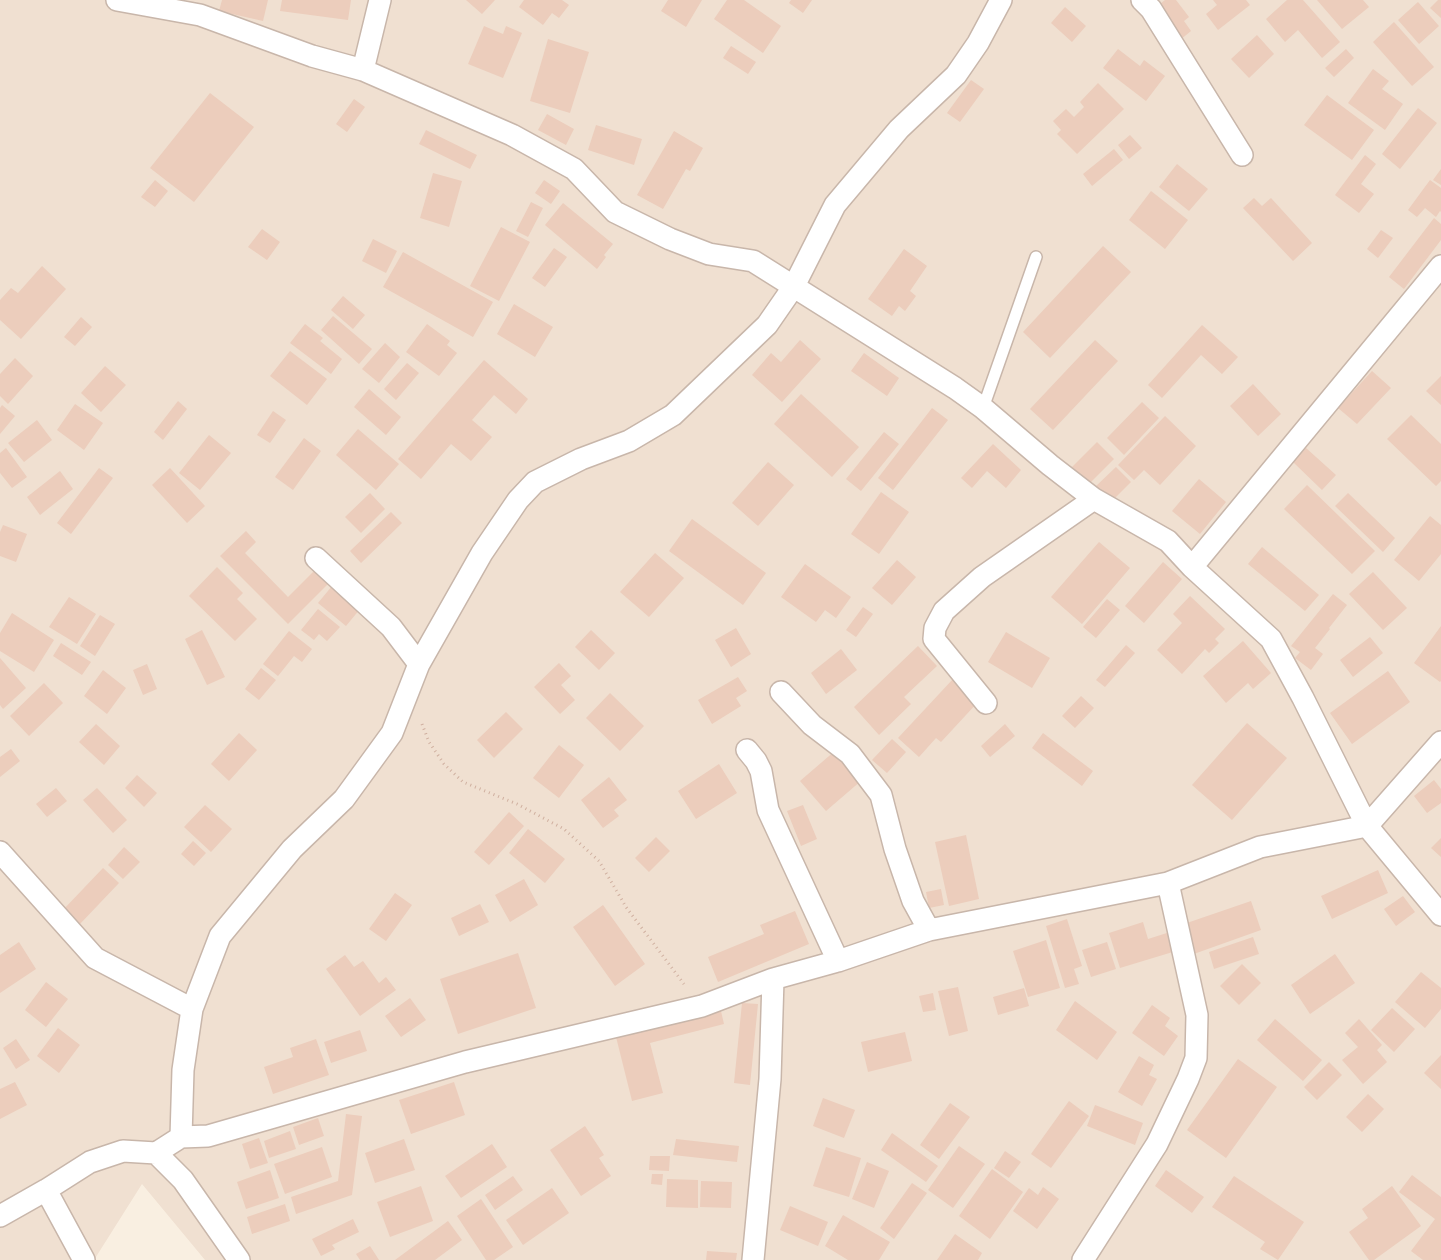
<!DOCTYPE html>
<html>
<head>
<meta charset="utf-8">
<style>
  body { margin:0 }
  canvas { display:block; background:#f9efe1 }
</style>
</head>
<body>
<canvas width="1441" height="1260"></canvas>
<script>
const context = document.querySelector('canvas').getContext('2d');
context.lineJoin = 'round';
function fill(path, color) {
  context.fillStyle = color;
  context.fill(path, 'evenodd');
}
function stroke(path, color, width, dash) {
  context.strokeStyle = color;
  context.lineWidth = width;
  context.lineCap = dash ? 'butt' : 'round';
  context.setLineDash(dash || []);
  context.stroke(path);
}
const residential = new Path2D(`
  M0,0H1441V1260H205L142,1184L94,1260H0Z`);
const building = new Path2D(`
  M222,0H268L263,21L219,11Z
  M282,0H351L348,20L280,11Z
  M466,0H495L482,14Z
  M524,0H562L569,5L559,18L552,13L543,25L519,7Z
  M668,0H702L686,27L661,11Z
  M727,0H744L781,26L763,53L714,19Z
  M791,0H812L803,13L789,3Z
  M1165,0H1176L1189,17L1184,21L1191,31L1180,40L1155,8Z
  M1213,0H1246L1250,5L1218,30L1206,14L1217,5Z
  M1287,0H1303L1340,42L1322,58L1298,30L1285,42L1266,19Z
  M1317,0H1363L1369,7L1342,29Z
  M1438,0H1441V18L1430,8Z
  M1418,2L1439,26L1419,44L1398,20Z
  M1065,7L1086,26L1072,42L1051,23Z
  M1394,22L1434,67L1412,86L1373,42Z
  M484,26L503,34L506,26L522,33L503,78L468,64Z
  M1257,35L1274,54L1249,78L1231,59Z
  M548,39L589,52L570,113L530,101Z
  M731,46L756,62L748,74L723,58Z
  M1118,49L1140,66L1144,60L1165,76L1146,101L1103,68Z
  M1346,49L1354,58L1334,77L1325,68Z
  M1373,69L1389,81L1382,89L1403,104L1385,130L1348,103Z
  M971,80L984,89L960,122L947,113Z
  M1098,83L1124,109L1077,154L1057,134L1061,130L1053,121L1066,109L1074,117L1084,107L1080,102Z
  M210,93L254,127L194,202L150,168Z
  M1327,95L1374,130L1352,160L1304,125Z
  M354,99L365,107L347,132L336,124Z
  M1418,108L1437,123L1400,169L1382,154Z
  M547,114L574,129L566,145L538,130Z
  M596,125L642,139L634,165L588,150Z
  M426,130L477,155L470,169L419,144Z
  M674,131L703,148L690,171L686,169L663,209L637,195Z
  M1130,135L1142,148L1129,159L1118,145Z
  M1114,149L1123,160L1092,186L1083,174Z
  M1365,155L1376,164L1361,184L1374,194L1359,213L1335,195Z
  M1177,164L1208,189L1189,211L1159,187Z
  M1441,169V185L1433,180Z
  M433,173L462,181L449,227L420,218Z
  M155,180L168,191L155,207L141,197Z
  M544,180L560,191L551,204L535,193Z
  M1430,180L1441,188V212L1440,211L1436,217L1425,208L1417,217L1408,210Z
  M1151,191L1188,220L1165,249L1129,220Z
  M1254,198L1262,206L1271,198L1312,243L1293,261L1243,208Z
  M531,202L543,208L528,237L516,231Z
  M563,203L613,244L604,255L606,257L597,269L545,225Z
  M1434,218L1441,224V240L1404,289L1389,277Z
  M501,227L530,242L499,301L470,286Z
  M262,229L280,242L267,260L248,247Z
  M1381,230L1393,238L1378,258L1367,249Z
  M373,239L397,251L386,273L362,261Z
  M1103,246L1131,272L1050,358L1023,332Z
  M554,248L567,257L545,287L532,278Z
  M904,249L927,266L910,291L916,296L905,311L899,306L892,316L868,299Z
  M403,252L493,302L473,337L383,287Z
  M42,266L66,289L21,339L0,320V300L11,288L18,293Z
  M343,296L365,315L353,329L331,310Z
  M514,304L553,327L535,357L497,334Z
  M333,316L372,349L359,364L321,330Z
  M81,317L92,327L75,346L64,337Z
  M305,324L323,338L320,341L342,359L331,374L290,343Z
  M427,324L450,341L447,345L457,353L439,376L406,352Z
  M1202,325L1238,357L1222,374L1201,355L1162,398L1148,385Z
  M800,340L821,359L782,402L752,375L771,353L781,362Z
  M1095,340L1118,361L1053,430L1030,409Z
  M385,343L400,357L379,383L362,369Z
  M290,351L327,379L307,405L270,376Z
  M864,353L899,378L887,396L851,371Z
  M15,358L33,376L8,404L0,396V374Z
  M484,360L528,399L516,414L494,395L472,420L492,437L471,461L451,444L421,479L398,459Z
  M407,363L419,373L396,400L384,389Z
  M105,366L126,385L101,412L81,393Z
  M1372,371L1391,388L1357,424L1338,408Z
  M1441,376V405L1426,391Z
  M1253,384L1281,414L1258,436L1230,406Z
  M369,389L401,417L386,435L354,407Z
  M801,394L859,447L832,477L774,424Z
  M178,401L187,409L163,440L154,432Z
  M1142,402L1159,418L1124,455L1107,438Z
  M75,404L103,423L84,450L57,430Z
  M2,405L15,416L0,434V408Z
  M932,408L948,420L893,490L878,478Z
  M273,411L286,420L270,443L257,435Z
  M1411,415L1441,444V481L1436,486L1387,439Z
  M1165,416L1196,446L1160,485L1144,470L1134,480L1118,465Z
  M37,420L52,440L24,462L8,443Z
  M358,429L399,464L376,490L336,455Z
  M884,432L899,444L861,491L846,479Z
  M209,435L231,453L200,490L179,473Z
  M304,438L321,451L293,490L275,477Z
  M1097,442L1114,459L1089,484L1072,467Z
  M993,444L1021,470L1006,488L987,471L972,488L961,478Z
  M6,448L27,477L12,488L0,473V453Z
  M1306,448L1336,475L1322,490L1293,462Z
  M768,462L794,485L758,526L732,503Z
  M1116,467L1131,482L1110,503L1094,488Z
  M99,468L113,478L71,534L57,523Z
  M170,468L205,506L187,523L152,485Z
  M60,471L73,489L40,515L27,497Z
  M1199,479L1226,502L1200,534L1172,511Z
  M1307,485L1375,551L1352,574L1284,509Z
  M881,492L909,512L879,554L851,534Z
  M370,493L385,509L361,533L345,517Z
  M1348,493L1395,538L1383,552L1335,506Z
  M391,512L402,523L361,563L350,551Z
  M1430,516L1441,525V554L1419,581L1394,560Z
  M692,519L766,573L743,605L669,551Z
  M3,525L27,534L16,562L0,556V532Z
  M246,531L256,542L245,553L288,597L319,566L332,580L288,624L220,556Z
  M1099,542L1130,568L1082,624L1051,597Z
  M1262,547L1319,595L1305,611L1248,564Z
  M655,553L684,578L649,617L620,592Z
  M897,560L916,577L892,605L872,588Z
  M1163,562L1182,579L1144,623L1125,606Z
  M805,564L851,597L836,618L825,610L816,622L781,597Z
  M217,567L243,593L237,599L257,619L235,641L189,596Z
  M1373,572L1407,608L1383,630L1349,594Z
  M337,580L365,603L346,626L318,603Z
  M1333,594L1347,605L1329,628L1330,629L1315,648L1323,654L1311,670L1295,658L1300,652L1291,646Z
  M1190,596L1225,629L1215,639L1219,643L1209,653L1205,649L1182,674L1157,650L1182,623L1173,614Z
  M69,597L96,614L77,644L49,627Z
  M1107,599L1120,610L1096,638L1083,627Z
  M863,607L873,614L856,637L846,630Z
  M318,609L340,627L327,641L319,634L314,640L301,630Z
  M12,613L54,640L34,672L0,651V633Z
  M100,615L115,624L95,656L80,646Z
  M1441,626V681L1440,682L1414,663Z
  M736,628L751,654L731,667L715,640Z
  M202,630L225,677L207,685L185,639Z
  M591,630L615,653L599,670L575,647Z
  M289,631L312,649L302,662L294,656L278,676L263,664Z
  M1006,632L1050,658L1032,688L988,662Z
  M1370,637L1383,653L1353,677L1340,660Z
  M1243,641L1271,673L1253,689L1248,683L1226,703L1203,676Z
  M61,643L91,662L82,675L53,656Z
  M1126,645L1135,653L1105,687L1096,680Z
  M918,646L937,666L904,697L911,704L879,735L854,707Z
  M841,649L857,670L826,694L811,673Z
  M0,658L26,688L3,709L0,705Z
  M559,663L571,676L561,685L575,700L560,714L534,687Z
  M147,664L157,689L143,695L133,670Z
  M261,668L276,680L259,700L245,689Z
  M103,670L126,688L107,714L84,696Z
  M1388,671L1410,702L1352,744L1330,713Z
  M738,677L747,691L736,698L741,706L712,724L698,700Z
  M953,679L978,702L941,742L936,738L919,757L898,738Z
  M44,683L63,703L29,736L10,716Z
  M610,693L644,726L620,751L586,718Z
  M1081,696L1094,708L1075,728L1062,716Z
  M506,712L523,729L494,758L477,740Z
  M1247,723L1287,758L1232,820L1192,785Z
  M96,724L120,746L104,765L79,742Z
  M1005,724L1015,736L990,757L981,746Z
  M239,733L257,750L229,781L211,764Z
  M1043,733L1093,771L1082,786L1032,748Z
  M892,739L906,752L887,773L872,760Z
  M559,745L584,765L559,798L533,778Z
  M11,749L20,761L0,777V757Z
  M836,750L862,780L826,811L800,781Z
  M719,764L737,793L696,819L678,791Z
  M137,775L157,793L144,807L125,788Z
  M609,777L627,800L614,810L619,816L603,828L581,800Z
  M1434,780L1441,789V803L1427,813L1414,796Z
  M56,788L67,801L47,817L36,804Z
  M97,788L127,820L113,833L83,800Z
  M205,805L232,829L211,852L184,827Z
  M803,805L817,839L801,846L787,811Z
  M509,812L524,826L489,865L474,852Z
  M528,829L565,859L545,883L509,853Z
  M966,835L979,899L949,906L935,842Z
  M656,837L670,851L649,872L635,858Z
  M1441,838V857L1431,848Z
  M193,841L206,853L194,866L181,854Z
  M124,847L140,862L123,879L108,865Z
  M103,868L119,883L79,925L63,910Z
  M1378,870L1388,893L1332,919L1321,896Z
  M524,879L538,905L510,922L495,895Z
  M941,889L944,905L929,908L926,892Z
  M395,893L412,905L386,941L369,929Z
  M1403,896L1415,912L1396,926L1384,909Z
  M1251,901L1261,930L1191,955L1181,925Z
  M480,904L489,922L459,936L451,918Z
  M603,905L645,964L615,986L573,927Z
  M795,911L809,944L718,982L708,957L764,934L760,925Z
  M1067,919L1082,966L1074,969L1079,984L1065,988L1046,926Z
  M1143,922L1148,939L1170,932L1176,951L1120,968L1109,933Z
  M1253,937L1259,954L1214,969L1209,952Z
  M1046,940L1060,988L1028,997L1013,951Z
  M19,942L36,969L0,993V955Z
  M1107,942L1116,969L1091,977L1082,950Z
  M518,953L536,1008L458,1034L440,979Z
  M1335,954L1355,983L1310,1014L1291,985Z
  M345,955L354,967L363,961L379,983L386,977L396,990L360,1016L326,969Z
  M1242,964L1261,983L1239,1005L1220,986Z
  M1421,972L1441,988V1009L1425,1028L1395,1002Z
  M46,982L68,999L46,1027L25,1010Z
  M958,987L968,1031L949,1036L938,991Z
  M1024,988L1029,1006L998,1015L993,997Z
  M933,993L936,1010L923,1012L919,996Z
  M410,998L426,1020L401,1037L385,1016Z
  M1075,1001L1117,1032L1097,1060L1056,1030Z
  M742,1003L758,1004L750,1085L734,1083Z
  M1152,1005L1170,1018L1165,1026L1178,1036L1164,1056L1132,1033Z
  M720,1007L724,1024L650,1043L663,1093L632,1101L615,1033Z
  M1392,1008L1415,1029L1394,1052L1371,1030Z
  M1275,1019L1322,1060L1303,1081L1257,1040Z
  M1359,1019L1382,1045L1377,1050L1387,1062L1363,1084L1342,1060L1358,1047L1345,1033Z
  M58,1028L80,1045L59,1073L37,1056Z
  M360,1030L367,1051L331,1063L324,1042Z
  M905,1032L912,1061L868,1072L861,1042Z
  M16,1039L30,1060L16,1069L3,1048Z
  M316,1039L329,1075L273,1094L264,1067L293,1057L290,1048Z
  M1441,1055V1089L1424,1073Z
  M1139,1056L1154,1065L1149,1075L1157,1079L1142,1106L1118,1092Z
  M1238,1059L1277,1087L1226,1158L1187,1130Z
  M1329,1062L1342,1075L1317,1100L1304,1087Z
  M15,1082L27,1105L0,1119V1089Z
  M454,1082L465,1115L411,1134L399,1100Z
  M1368,1094L1384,1109L1362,1132L1346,1117Z
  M823,1098L855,1110L844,1138L813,1126Z
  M1069,1101L1089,1116L1051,1168L1031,1154Z
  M950,1103L970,1117L939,1159L920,1145Z
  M1095,1105L1143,1123L1135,1145L1087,1126Z
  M346,1114L362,1116L352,1195L296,1214L291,1197L338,1181Z
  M318,1118L324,1136L299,1145L293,1127Z
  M585,1126L604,1155L599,1158L611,1176L581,1196L550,1150Z
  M290,1131L296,1149L269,1158L264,1141Z
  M892,1133L938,1166L926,1182L881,1150Z
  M259,1138L268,1163L250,1169L242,1144Z
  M404,1139L415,1170L375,1183L365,1153Z
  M676,1139L739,1146L737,1162L673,1155Z
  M492,1144L507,1167L461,1198L445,1176Z
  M959,1146L985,1164L953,1208L928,1190Z
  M322,1147L332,1177L285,1194L274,1164Z
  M826,1147L861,1158L849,1197L813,1186Z
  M1005,1151L1021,1162L1009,1178L994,1168Z
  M650,1156H670L669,1171L649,1170Z
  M867,1162L889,1171L874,1208L852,1199Z
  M992,1169L1023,1192L990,1239L959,1216Z
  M270,1170L279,1198L246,1209L237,1182Z
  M1166,1170L1204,1197L1192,1213L1155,1186Z
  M652,1174H663L662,1185L651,1184Z
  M1412,1175L1441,1197V1260H1423L1411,1251L1435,1219L1399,1192Z
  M513,1176L523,1190L495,1210L485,1195Z
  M1234,1176L1304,1222L1278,1260L1260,1249L1265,1242L1212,1207Z
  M667,1179L698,1180V1208L666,1207Z
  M701,1181L732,1182L731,1208L700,1207Z
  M912,1183L927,1193L894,1239L880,1228Z
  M421,1186L433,1221L390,1237L377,1202Z
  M1392,1186L1421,1226L1374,1260H1369L1349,1232L1368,1218L1362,1209Z
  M1043,1187L1059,1199L1037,1229L1013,1211L1029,1188L1038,1195Z
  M552,1188L569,1213L523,1245L506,1220Z
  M481,1199L513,1247L494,1260H486L457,1216Z
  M285,1204L290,1221L252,1234L247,1217Z
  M790,1206L828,1222L818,1246L780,1230Z
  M843,1215L890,1242L879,1260H848L825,1246Z
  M353,1219L359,1232L332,1245L335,1249L321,1256L312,1239Z
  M448,1221L462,1240L435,1260H395Z
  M955,1234L982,1253L978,1260H937Z
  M370,1246L379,1260H360L356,1254Z
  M707,1251L737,1253L736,1260H706Z`);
const path = new Path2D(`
  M422,724L429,742L444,764L463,782L517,804L564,829L599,861L626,907L684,984`);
const lane = new Path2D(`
  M983,408L1036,257`);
const street = new Path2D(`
  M117,0L200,15L312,56L363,70L512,135L574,169L615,212L670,239L709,254L753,261L955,388L983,408L1050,465L1094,499L1168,541L1192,567L1271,639L1303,698L1367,826L1441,915
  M1142,0L1151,9L1242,155
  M363,70L380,0
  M316,558L391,627L419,664
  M1192,567L1441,266
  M781,692L812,725L850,754L881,795L895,849L913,901L929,930
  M986,703L934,639L935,628L944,611L982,577L1094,499
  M747,750L756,761L761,771L768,810L838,961
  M0,852L95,958L192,1009L183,1070L181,1137L156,1153L123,1151L90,1162L46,1190L0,1216
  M192,1009L220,936L292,849L344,799L392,733L419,664L482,553L518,500L535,482L581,459L629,441L673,415L767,325L794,286L835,205L899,129L956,75L978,43L1001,0
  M181,1137L208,1136L465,1062L702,1006L773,979L838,961L929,930L1168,883L1260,847L1367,826L1441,742
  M156,1153L183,1180L239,1260
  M46,1190L84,1260
  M753,1260L770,1079L773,979
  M1083,1260L1157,1144L1188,1079L1196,1058L1197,1015L1168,883`);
fill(residential, '#f0e0d1');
fill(building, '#eccdbc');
stroke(lane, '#c8b6aa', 14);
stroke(street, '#c8b6aa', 24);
stroke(path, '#d0b0a0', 3, [1, 4]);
stroke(lane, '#fff', 11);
stroke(street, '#fff', 21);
</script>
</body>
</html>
